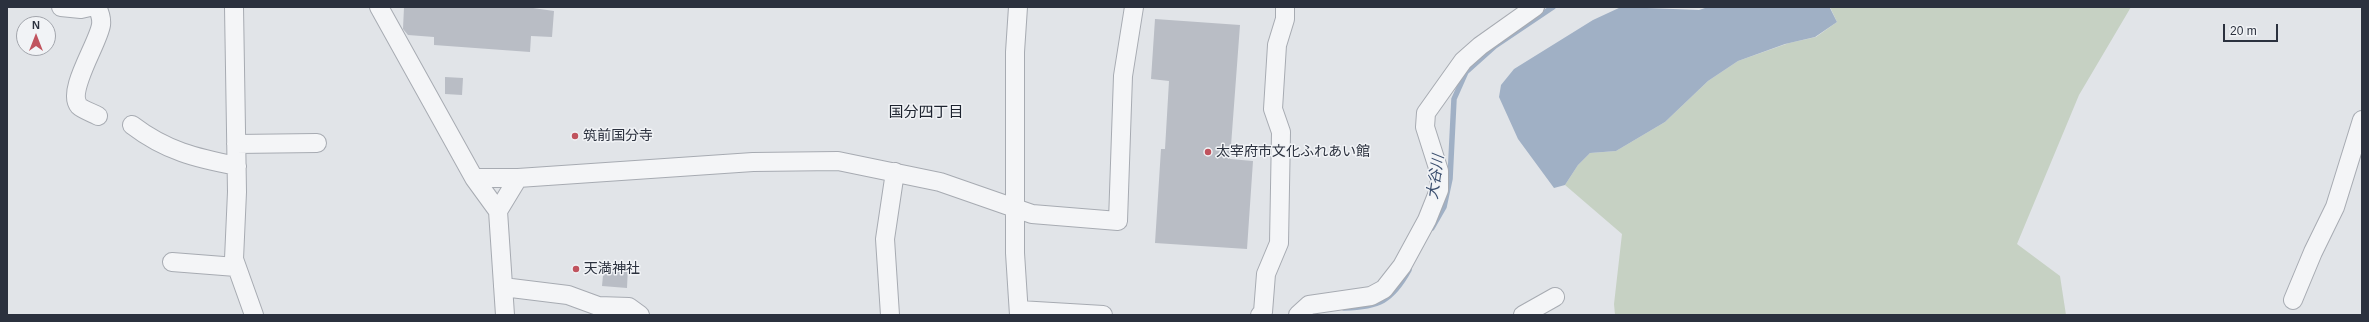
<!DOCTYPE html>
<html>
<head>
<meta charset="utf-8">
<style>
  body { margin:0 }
  #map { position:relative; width:2369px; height:322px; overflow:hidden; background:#e1e4e8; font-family:Arial,sans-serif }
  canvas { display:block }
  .frame { position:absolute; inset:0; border:8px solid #2b313e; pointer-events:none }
  .north { position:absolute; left:16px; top:16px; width:40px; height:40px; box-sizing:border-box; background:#f1f3f6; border:1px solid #a2a5ac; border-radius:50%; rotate:0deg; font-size:11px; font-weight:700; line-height:16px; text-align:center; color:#2b313e }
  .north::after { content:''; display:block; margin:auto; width:14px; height:18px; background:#c0535e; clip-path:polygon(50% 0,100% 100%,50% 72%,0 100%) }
  .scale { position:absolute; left:2223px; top:24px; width:55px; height:18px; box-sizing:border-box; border:2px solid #2b313e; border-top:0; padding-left:5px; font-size:12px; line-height:14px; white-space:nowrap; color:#2b313e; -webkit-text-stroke:3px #f1f3f6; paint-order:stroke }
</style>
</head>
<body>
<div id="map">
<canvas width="2369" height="322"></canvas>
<div class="frame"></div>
<div class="north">N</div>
<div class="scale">20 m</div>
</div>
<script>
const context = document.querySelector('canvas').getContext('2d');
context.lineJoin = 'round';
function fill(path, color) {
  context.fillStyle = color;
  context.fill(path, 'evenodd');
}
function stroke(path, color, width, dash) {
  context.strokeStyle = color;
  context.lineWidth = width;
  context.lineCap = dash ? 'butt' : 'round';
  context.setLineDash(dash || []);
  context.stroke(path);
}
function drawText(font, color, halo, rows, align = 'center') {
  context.font = font + ' Arial,"Noto Sans JP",sans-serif';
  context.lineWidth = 3;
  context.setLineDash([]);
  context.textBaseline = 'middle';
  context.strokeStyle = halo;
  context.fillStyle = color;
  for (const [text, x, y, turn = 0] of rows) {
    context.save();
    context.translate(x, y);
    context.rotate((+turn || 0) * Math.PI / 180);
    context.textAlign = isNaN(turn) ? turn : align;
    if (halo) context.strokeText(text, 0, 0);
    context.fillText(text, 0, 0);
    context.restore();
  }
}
const green = new Path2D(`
  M1830,7H2131L2079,95L2017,244L2060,276L2066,315H1615L1614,304L1622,234L1565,185L1578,165L1590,153L1616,151L1665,122L1708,81L1738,61L1789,43L1816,37L1837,22Z`);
const water = new Path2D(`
  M1621,7L1699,10L1708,7H1826L1830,8L1837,22L1815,37L1785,44L1738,61L1708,81L1665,122L1616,151L1590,153L1578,165L1565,185L1554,188L1518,139L1499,97L1501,85L1514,69L1593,20Z`);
const stream = new Path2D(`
  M1432,228L1444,207L1450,179L1454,99L1466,72L1495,46L1553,7
  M1344,308C1379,307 1392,301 1409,270`);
const building = new Path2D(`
  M404,7H526L554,11L552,37L531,36L530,52L434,45V37L408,35L403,29Z
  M1155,19L1240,25L1230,159L1253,161L1247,249L1155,243L1161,149H1165L1169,81L1151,79Z
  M445,77L463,78L462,95L445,94Z
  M604,265L628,266L627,288L602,286Z`);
const street = new Path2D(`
  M61,7L81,9L90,7
  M97,7C100,13 102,18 101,25C98,44 66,91 79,106C83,110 93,113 98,116
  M234,7L237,192L234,259L254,315
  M379,7L474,178L498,211L505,315
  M1018,7L1015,52V253L1019,315
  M132,125C166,151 196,158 237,166
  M236,144L317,143
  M474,178H518L753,162L838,161L940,182L1032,214L1118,221L1123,76L1134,7
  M498,211L518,178
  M172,262L236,267
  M503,287L568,295L598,306L629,307L640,315
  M2293,300L2313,252L2335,207L2362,120
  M1019,310L1103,315
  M890,315L885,239L895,172
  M1260,315L1263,312L1266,274L1279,243L1281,132L1273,109L1277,45L1285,19V7
  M1298,315L1309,305L1371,296L1384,289L1402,266L1427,220L1439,190V171L1425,127L1426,113L1463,61L1480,46L1535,7
  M1523,315L1555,297`);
const markers = [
  [575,136,4,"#c0535e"],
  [1208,152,4,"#c0535e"],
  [576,269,4,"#c0535e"]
];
const poiNames = [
  ["筑前国分寺",583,136],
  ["太宰府市文化ふれあい館",1216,152],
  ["天満神社",584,269]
];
const neighbourhoodNames = [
  ["国分四丁目",926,113]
];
const waterNames = [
  ["大谷川",1436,177,-82]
];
fill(green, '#c6d1c3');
fill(water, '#a0b0c5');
stroke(stream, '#a0b0c5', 5.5);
fill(building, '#b9bdc5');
stroke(street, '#a7abb2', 20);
stroke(street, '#f4f5f7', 18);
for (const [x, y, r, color] of markers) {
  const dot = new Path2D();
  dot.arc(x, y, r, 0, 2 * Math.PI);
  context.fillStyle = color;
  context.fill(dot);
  stroke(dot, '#f1f3f6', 1.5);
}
drawText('14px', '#2b313e', '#f1f3f6', poiNames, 'left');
drawText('15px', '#1d232f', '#f1f3f6', neighbourhoodNames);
drawText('italic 15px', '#3a4e6e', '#f1f3f6', waterNames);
</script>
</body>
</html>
